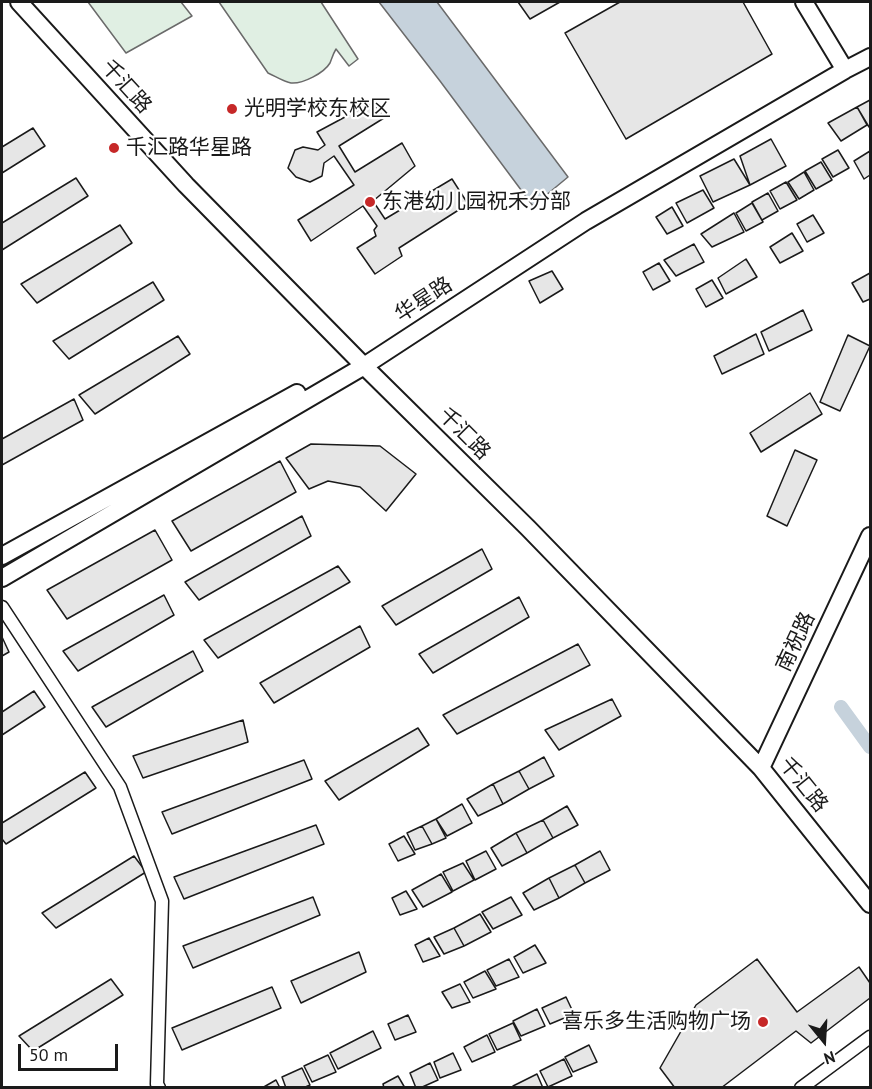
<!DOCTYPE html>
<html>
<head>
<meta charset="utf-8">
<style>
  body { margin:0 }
  #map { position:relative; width:872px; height:1089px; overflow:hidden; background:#fff; font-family:"PT Sans",sans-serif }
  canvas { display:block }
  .frame { position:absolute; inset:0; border:3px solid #1a1a1a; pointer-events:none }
  .north { position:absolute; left:794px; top:1011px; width:60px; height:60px; -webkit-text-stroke:4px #fff; paint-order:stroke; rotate:162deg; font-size:16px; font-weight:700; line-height:24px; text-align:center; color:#1a1a1a }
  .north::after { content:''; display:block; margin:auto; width:21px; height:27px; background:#1a1a1a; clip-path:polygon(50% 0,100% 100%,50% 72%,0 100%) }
  .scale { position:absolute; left:18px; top:1044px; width:100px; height:27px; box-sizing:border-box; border:3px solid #1a1a1a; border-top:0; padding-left:8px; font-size:18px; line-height:21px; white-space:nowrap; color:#1a1a1a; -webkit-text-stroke:4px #fff; paint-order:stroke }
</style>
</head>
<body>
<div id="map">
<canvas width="872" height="1089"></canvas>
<div class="frame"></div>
<div class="north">N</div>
<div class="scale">50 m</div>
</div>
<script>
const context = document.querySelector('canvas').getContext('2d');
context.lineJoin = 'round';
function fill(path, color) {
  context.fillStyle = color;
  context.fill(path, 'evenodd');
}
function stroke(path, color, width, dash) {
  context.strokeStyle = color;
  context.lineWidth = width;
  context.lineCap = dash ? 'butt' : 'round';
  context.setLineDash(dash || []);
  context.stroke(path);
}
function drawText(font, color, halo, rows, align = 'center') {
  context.font = font + ' "PT Sans","Noto Sans SC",sans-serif';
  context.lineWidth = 4.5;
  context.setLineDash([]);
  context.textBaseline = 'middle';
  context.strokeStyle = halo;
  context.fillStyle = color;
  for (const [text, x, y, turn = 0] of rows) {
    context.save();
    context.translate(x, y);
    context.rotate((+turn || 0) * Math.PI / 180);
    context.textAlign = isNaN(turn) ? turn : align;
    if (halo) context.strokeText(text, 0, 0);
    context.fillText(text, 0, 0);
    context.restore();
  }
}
const green = new Path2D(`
  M88,2H181L192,16L126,53Z
  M219,2H321L358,59L349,66L336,49C333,54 332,58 330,63C324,73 303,84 291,83C284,82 275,76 268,73Z`);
const water = new Path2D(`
  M379,2H437L568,177L533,206L440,81Z`);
const canal = new Path2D(`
  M841,707L870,747`);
const building = new Path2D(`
  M518,2H560L530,19Z
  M620,2H743L772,54L626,139L565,33Z
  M870,100V126L869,127L857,107Z
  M373,102L384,118L339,146L355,172L402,143L415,166L373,201L385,219L452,179L468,204L399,248L402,256L375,274L357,248L376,236L374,230L377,226L363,206L311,241L298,220L354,185L334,156L324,163L322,176L310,182L296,177L288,168L295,150L303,147L318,150L325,145L317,132Z
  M857,107L867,125L841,141L828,123Z
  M33,128L45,146L2,173V147Z
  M771,139L786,166L750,185L740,156Z
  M838,150L849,168L833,177L822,159Z
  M870,151V175L864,179L854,161Z
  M734,159L750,185L713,202L700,176Z
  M821,162L832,180L816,189L805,171Z
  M804,172L814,190L799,199L788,182Z
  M76,178L88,196L2,250V223Z
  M786,182L797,200L780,209L770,191Z
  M703,190L714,208L687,223L676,203Z
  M768,193L778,211L762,220L752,202Z
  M752,203L763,222L746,231L736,213Z
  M672,207L683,226L667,234L656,217Z
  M734,213L744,232L712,247L701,234Z
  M813,215L824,233L807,242L797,224Z
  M120,225L132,243L37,303L21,284Z
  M792,233L803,251L780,263L770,247Z
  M694,244L704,262L676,276L664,260Z
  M746,259L757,277L726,294L718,278Z
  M659,263L670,281L653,290L643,272Z
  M552,271L563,289L540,303L529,281Z
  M870,273V299L863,302L852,283Z
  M712,280L723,298L706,307L696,289Z
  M153,282L164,300L69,359L53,341Z
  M803,310L812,330L769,351L761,332Z
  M756,334L764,354L722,374L714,356Z
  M848,335L870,346L840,411L820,402Z
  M178,336L190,354L95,414L79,395Z
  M810,393L822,414L761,452L750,433Z
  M74,399L83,420L2,465V439Z
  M311,444L380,446L416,474L386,511L360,487L328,481L309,489L286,458Z
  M795,450L817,460L787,526L767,516Z
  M280,461L296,492L191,551L172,521Z
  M302,516L311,536L199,600L185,582Z
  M155,530L172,560L67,619L47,590Z
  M482,549L492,569L396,625L382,606Z
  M338,566L350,582L218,658L204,640Z
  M164,595L174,615L78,671L63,651Z
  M519,597L529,617L433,673L419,654Z
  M360,626L370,647L274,703L260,683Z
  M2,637L9,652L2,656Z
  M578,644L590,665L457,734L443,715Z
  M193,651L203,671L106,727L92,707Z
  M34,691L45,707L2,735V712Z
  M612,699L621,716L559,750L545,730Z
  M243,720L248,742L143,778L133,756Z
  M418,728L429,745L339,800L325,781Z
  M544,757L554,776L529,789L519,771Z
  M304,760L312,779L172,834L162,812Z
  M519,771L529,789L503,804L493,784Z
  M85,772L96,788L6,844L2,839V823Z
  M493,784L503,804L478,816L467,799Z
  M462,804L472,823L447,836L436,819Z
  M567,806L578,825L553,838L543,820Z
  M436,819L446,838L432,844L422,826Z
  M543,820L553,838L527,853L516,833Z
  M316,825L324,844L184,899L174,877Z
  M422,826L432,844L415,850L407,833Z
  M516,833L527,853L502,866L491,848Z
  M404,836L415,854L398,861L389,844Z
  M486,851L496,869L475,880L466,861Z
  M600,851L610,870L585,883L575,865Z
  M134,856L146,872L56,928L42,913Z
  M463,863L474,880L453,891L443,872Z
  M575,865L585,883L559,898L549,878Z
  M441,874L452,892L423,907L412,890Z
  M549,878L559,898L534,910L523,893Z
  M406,891L417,909L400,915L392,898Z
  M313,897L320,915L193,968L183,946Z
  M511,897L522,915L493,929L482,912Z
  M480,914L491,932L464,946L454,928Z
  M454,928L464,946L444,954L434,937Z
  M429,938L440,956L423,962L415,945Z
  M535,945L546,963L523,973L514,957Z
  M359,952L366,972L301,1003L291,981Z
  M509,959L519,977L496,986L487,970Z
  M757,959L797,1012L859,967L870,983V998L811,1043L796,1031L721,1088H675L660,1068L696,1005Z
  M485,971L496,989L473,998L464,982Z
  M111,979L123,995L33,1051L19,1036Z
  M460,984L470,1002L452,1008L442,992Z
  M272,987L281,1008L182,1050L172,1028Z
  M566,997L574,1014L550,1024L542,1008Z
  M537,1009L545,1026L521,1036L513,1021Z
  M408,1015L416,1032L395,1040L388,1024Z
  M513,1023L521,1040L497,1050L489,1034Z
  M373,1031L381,1048L338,1069L330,1053Z
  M487,1035L495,1052L472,1062L464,1047Z
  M589,1045L597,1062L573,1072L565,1057Z
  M453,1053L461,1070L440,1078L434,1062Z
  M328,1055L336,1072L312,1082L304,1066Z
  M564,1059L572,1076L548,1087L540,1071Z
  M430,1063L438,1080L420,1088H416L410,1073Z
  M302,1068L310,1085L303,1088H286L282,1077Z
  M537,1074L543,1088H514L513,1086Z
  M398,1076L405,1088H384L383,1084Z
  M276,1080L280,1088H262Z`);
const street = new Path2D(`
  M2,607L120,787L162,901L157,1084L159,1088
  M801,1088L870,1037`);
const secondary = new Path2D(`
  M19,2L186,185L364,366L528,528L761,768L870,904
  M804,2L845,70
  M2,556L297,393
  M2,578L364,366L586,221L845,70L870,57
  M761,768L870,536`);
const markers = [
  [232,109,6,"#c62828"],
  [114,148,6,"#c62828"],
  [370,202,6,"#c62828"],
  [763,1022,6,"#c62828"]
];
const streetNames = [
  ["千汇路",126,87,48],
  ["华星路",424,300,-33],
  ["千汇路",464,434,45],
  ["南祝路",796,642,-65],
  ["千汇路",803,785,51]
];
const poiNames = [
  ["光明学校东校区",244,109],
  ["千汇路华星路",126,148],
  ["东港幼儿园祝禾分部",382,202],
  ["喜乐多生活购物广场",751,1022,"right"]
];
fill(green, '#e0efe3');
stroke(green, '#6a6a6a', 1.5);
fill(water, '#c6d2dc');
stroke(water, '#6a6a6a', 1.5);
stroke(canal, '#c6d2dc', 14);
fill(building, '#e6e6e6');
stroke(building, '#1a1a1a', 1.5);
stroke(street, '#1a1a1a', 15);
stroke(secondary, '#1a1a1a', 20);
stroke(street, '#fff', 12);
stroke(secondary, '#fff', 16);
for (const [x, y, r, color] of markers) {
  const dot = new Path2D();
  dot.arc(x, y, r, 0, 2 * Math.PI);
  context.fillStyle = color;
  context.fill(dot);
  stroke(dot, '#fff', 2);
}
drawText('21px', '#1a1a1a', '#fff', streetNames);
drawText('21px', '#1a1a1a', '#fff', poiNames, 'left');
</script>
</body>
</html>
